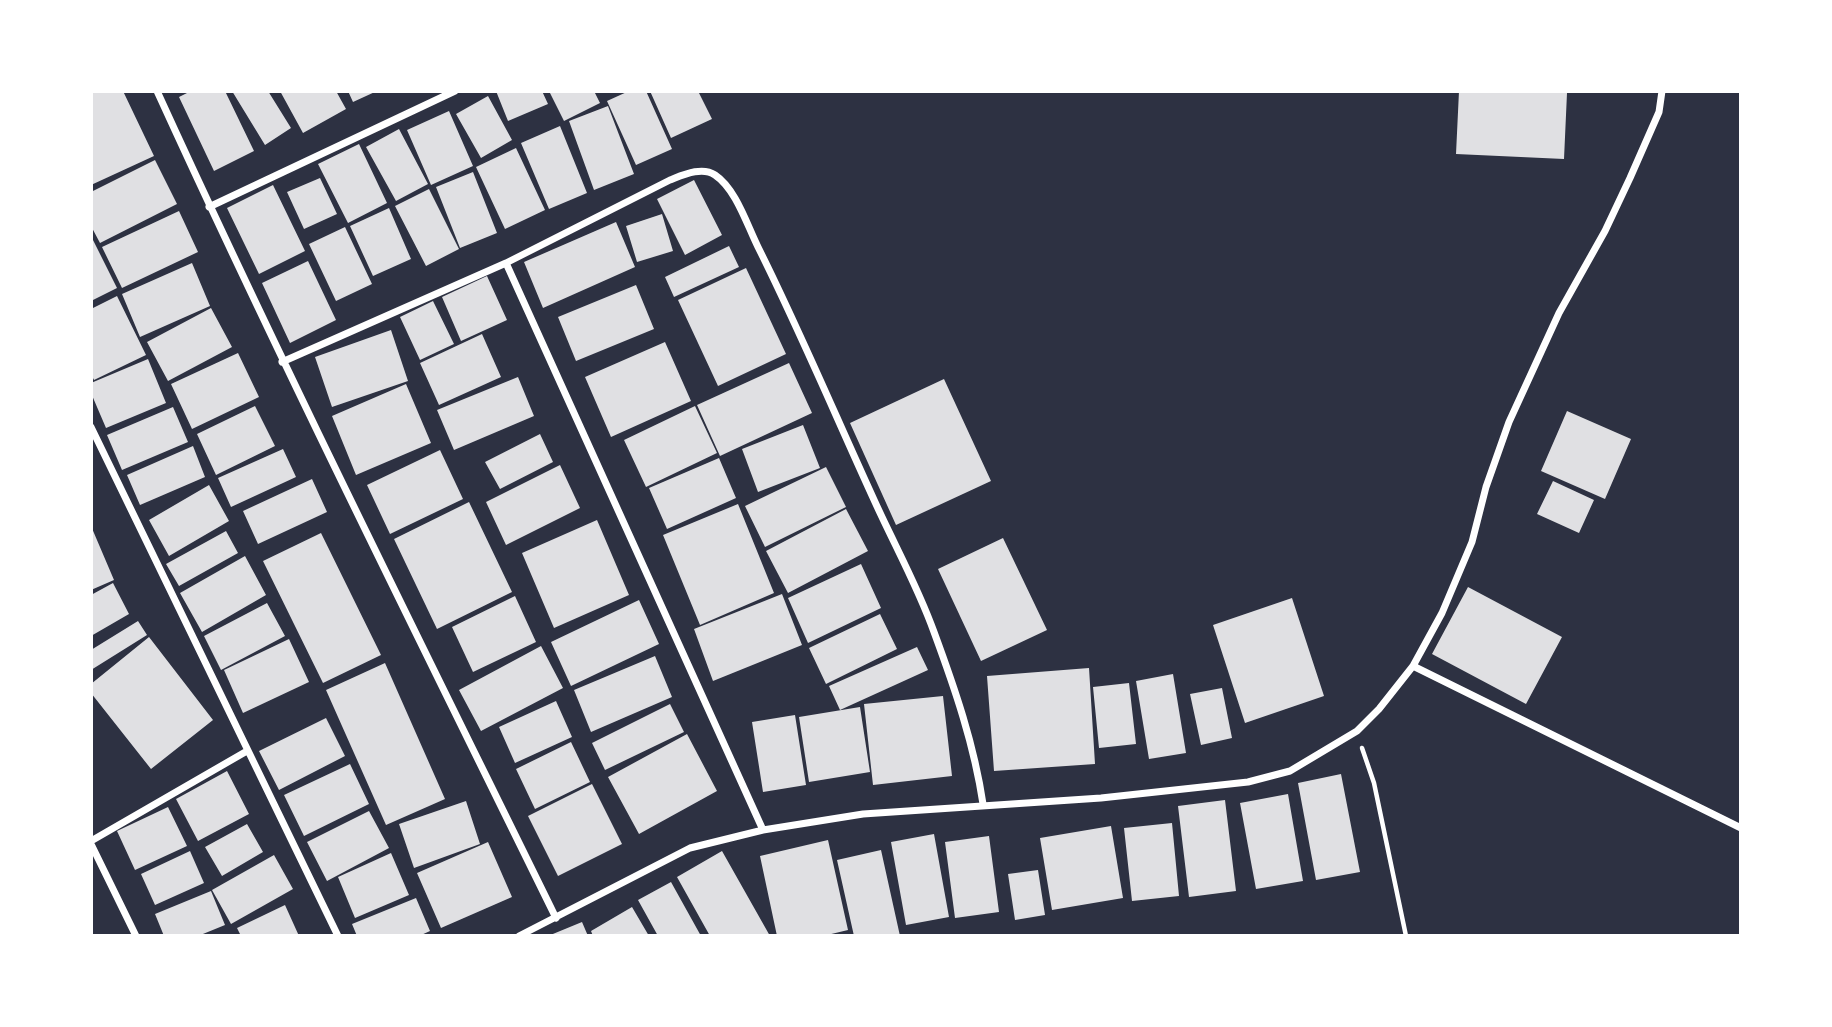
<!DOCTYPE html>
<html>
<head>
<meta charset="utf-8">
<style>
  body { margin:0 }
  #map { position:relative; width:1832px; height:1027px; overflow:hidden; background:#2d3142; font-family:"IBM Plex Sans",sans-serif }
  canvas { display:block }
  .frame { position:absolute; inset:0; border:93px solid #fff; pointer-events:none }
</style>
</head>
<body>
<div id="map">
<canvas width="1832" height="1027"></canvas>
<div class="frame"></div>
</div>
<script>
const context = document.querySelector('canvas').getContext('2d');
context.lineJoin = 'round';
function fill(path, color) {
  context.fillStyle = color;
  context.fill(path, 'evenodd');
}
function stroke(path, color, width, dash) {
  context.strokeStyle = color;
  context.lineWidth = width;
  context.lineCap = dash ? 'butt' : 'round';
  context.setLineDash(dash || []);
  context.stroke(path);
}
const building = new Path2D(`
  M91,91H123L154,156L91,185Z
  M191,91H225L254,151L214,171L179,97Z
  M232,91H268L291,128L265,145Z
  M280,91H336L346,109L303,133Z
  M348,91H377L353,102Z
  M496,91H542L548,104L508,121Z
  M549,91H594L600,103L564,121Z
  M629,91H646L672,149L636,165L607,101Z
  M650,91H698L712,119L671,138Z
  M1459,91L1567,93L1564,159L1456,154Z
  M488,96L512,140L481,158L456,114Z
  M608,106L634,174L594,190L569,121Z
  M449,111L473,166L431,185L407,130Z
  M560,126L587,193L549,209L521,143Z
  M399,129L428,184L396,201L366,147Z
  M359,144L387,203L348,223L318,164Z
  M516,148L545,210L505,229L476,167Z
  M155,160L177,204L100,243L91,226V192Z
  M473,172L497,233L460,248L436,187Z
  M320,178L337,214L304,229L287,192Z
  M694,180L722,235L685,255L657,199Z
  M273,185L305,251L259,274L227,208Z
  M429,189L459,249L426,266L395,206Z
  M389,208L411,259L373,276L350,226Z
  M179,211L198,252L122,288L102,247Z
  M662,214L673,251L637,262L626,226Z
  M616,222L635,267L543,308L524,262Z
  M345,227L372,284L336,301L309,244Z
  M91,236L117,288L91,301Z
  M729,246L739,267L674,297L665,277Z
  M308,261L336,320L290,343L262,283Z
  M192,263L210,306L140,337L122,294Z
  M746,268L786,354L718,386L678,300Z
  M487,276L507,320L461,341L442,297Z
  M636,285L654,329L576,361L558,317Z
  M117,296L146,355L94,380L91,374V309Z
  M433,301L454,344L420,360L400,317Z
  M211,308L232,347L168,381L147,342Z
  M391,330L408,381L332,407L315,357Z
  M482,334L501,377L439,405L420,363Z
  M665,342L691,401L611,437L585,377Z
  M238,353L259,397L192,429L171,384Z
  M148,359L166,403L106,428L91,393V383Z
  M789,363L812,413L720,456L697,405Z
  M518,377L534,416L454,450L437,410Z
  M944,379L991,481L896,525L850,423Z
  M406,384L431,443L356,475L332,416Z
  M255,406L275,446L216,475L197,434Z
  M695,406L717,453L646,487L624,440Z
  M173,407L188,442L122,470L107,435Z
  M1567,411L1631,439L1605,499L1541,471Z
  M803,425L820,468L758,492L742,449Z
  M540,434L553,462L500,489L485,462Z
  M193,446L205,477L140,505L127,475Z
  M283,449L296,477L231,507L218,478Z
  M440,450L463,499L390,534L367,485Z
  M719,458L736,498L667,529L649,488Z
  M560,465L580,508L506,545L486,502Z
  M826,467L846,507L765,547L745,506Z
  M312,479L327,512L258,544L243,511Z
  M1553,481L1594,500L1579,533L1537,514Z
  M209,485L229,521L169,556L149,520Z
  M469,502L512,592L437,629L394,539Z
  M738,504L774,593L700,625L663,535Z
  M846,509L868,551L788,593L766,551Z
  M597,520L629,595L554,628L522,553Z
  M91,526L114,580L91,590Z
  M226,531L238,553L179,586L166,564Z
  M321,533L381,655L323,683L263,561Z
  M1003,538L1047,630L981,661L938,569Z
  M245,556L266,595L202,632L180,593Z
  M861,564L881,608L808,643L788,598Z
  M113,583L129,614L91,636V595Z
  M1468,587L1562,637L1526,704L1432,654Z
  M782,594L802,645L713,681L694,629Z
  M515,596L536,642L473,672L452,627Z
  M1292,598L1324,696L1245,723L1213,625Z
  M639,600L659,644L571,686L551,642Z
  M267,603L285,636L221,670L204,636Z
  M880,614L897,649L826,684L809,648Z
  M138,621L147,635L91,670V650Z
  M149,637L213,720L151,769L91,693V684Z
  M289,639L309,682L243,713L224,670Z
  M541,646L563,688L481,731L459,690Z
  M917,647L928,670L840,710L829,686Z
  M655,656L672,697L591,732L574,690Z
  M385,663L445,799L386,825L326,690Z
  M1089,668L1095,764L994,771L987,676Z
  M1173,674L1186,753L1149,759L1136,681Z
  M1129,683L1136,744L1099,748L1093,687Z
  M1222,688L1232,738L1201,745L1190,694Z
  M943,696L952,776L873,785L864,704Z
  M556,701L572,737L515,763L499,727Z
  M670,704L684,732L605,770L592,743Z
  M860,707L870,772L809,782L799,717Z
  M795,715L806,785L763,792L752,722Z
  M326,718L345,756L279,790L259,751Z
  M687,734L717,791L639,834L608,777Z
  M571,742L590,782L535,809L516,769Z
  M350,764L369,804L304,836L284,795Z
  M227,771L249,814L198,841L176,799Z
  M1341,774L1360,872L1316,880L1298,783Z
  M592,784L622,844L558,876L528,816Z
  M1288,794L1303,881L1256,889L1240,803Z
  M1225,800L1236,891L1189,897L1178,806Z
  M466,801L480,844L414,868L399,824Z
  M168,807L187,846L135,870L117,831Z
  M369,811L389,848L327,881L307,842Z
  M1172,823L1179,896L1132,901L1124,828Z
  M247,824L263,852L222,876L205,847Z
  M1111,826L1123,898L1052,910L1040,838Z
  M934,834L949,917L906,925L891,842Z
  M989,836L999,912L955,918L945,842Z
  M828,840L848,930L823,936H777L760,856Z
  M488,842L512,897L441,928L417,873Z
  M881,850L900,936H854L837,860Z
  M190,851L204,883L155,905L141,874Z
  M722,851L770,936H710L677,877Z
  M391,853L409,895L355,918L338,877Z
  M274,855L293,889L231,924L212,890Z
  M1038,870L1045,915L1015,920L1008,874Z
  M671,882L701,936H658L638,900Z
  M211,891L225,925L198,936H164L155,914Z
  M416,898L430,931L419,936H357L352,924Z
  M285,905L299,936H241L237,928Z
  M632,907L649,936H593L591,931Z
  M582,922L588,936H548Z`);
const path = new Path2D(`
  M1362,748L1374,783L1406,936`);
const minor = new Path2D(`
  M157,91C284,369 421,643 556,918
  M209,207L455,91
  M506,263L763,830
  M282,362L506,263L670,180C683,175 702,166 715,175C736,189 747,225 758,247C800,331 836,417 875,502C895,546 918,587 934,632C955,689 974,744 983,804
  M91,427L338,936
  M1413,666L1741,828
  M91,841L247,751
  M91,844L136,936
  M519,936L690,848L763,830L863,814L1101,798L1248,782L1290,771L1357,731L1379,709L1413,666L1442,613L1472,542L1486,487L1509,422L1559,313L1605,231L1630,178L1659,112L1662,91`);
fill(building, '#e0e0e3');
stroke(path, '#fff', 4.5);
stroke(minor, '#fff', 7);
</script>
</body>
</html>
